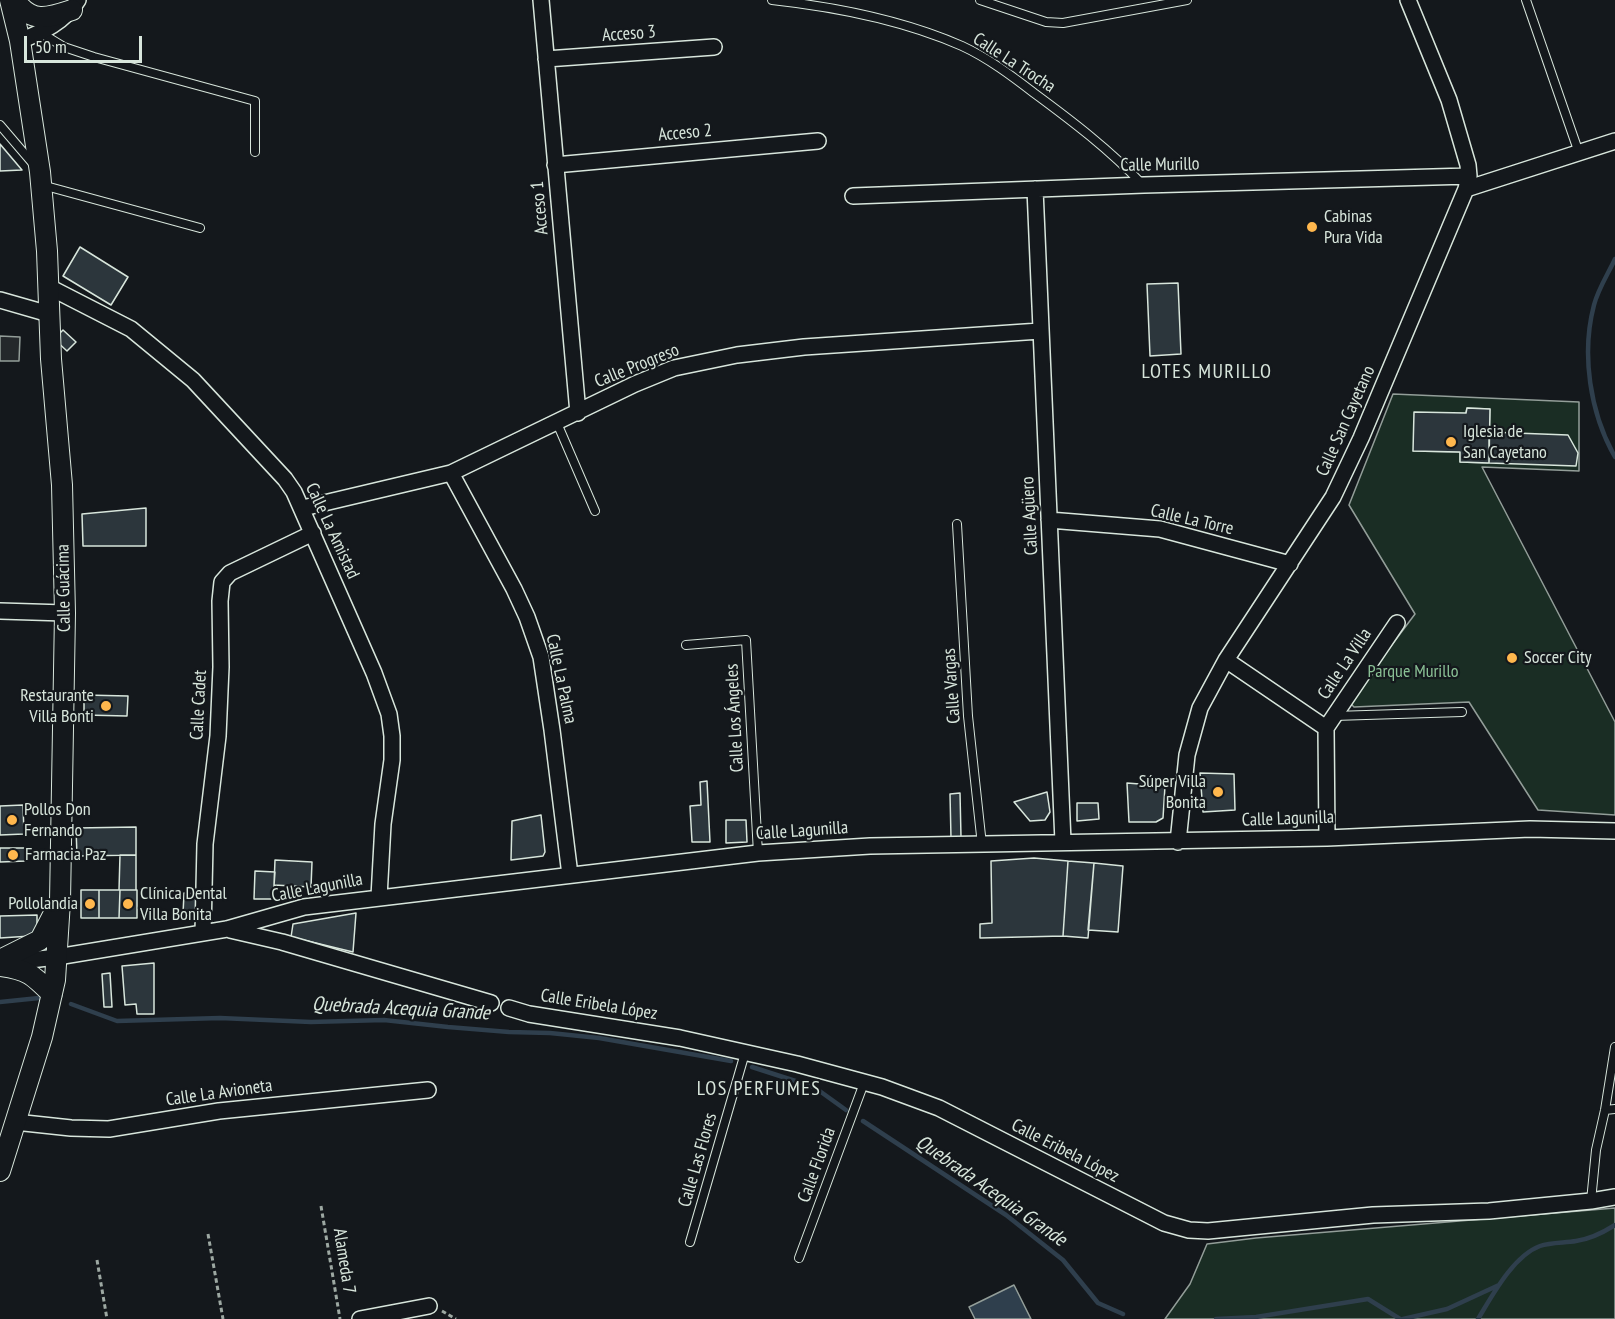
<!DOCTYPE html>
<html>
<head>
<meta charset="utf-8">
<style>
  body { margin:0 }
  #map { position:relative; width:1615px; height:1319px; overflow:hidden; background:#14181c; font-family:"PT Sans Narrow",sans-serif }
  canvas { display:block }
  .scale { position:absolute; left:24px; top:36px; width:118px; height:27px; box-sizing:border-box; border:3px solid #d8e6dc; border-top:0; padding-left:8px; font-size:18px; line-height:21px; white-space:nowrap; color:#d8e6dc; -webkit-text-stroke:4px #14181c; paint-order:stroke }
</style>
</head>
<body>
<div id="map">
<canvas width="1615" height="1319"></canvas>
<div class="scale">50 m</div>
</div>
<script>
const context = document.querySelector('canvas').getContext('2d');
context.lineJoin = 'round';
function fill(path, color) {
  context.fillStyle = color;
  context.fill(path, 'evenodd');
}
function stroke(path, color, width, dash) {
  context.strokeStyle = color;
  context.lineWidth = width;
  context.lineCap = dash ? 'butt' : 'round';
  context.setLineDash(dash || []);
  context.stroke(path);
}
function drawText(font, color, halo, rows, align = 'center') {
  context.font = font + ' "PT Sans Narrow",sans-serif';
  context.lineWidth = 4.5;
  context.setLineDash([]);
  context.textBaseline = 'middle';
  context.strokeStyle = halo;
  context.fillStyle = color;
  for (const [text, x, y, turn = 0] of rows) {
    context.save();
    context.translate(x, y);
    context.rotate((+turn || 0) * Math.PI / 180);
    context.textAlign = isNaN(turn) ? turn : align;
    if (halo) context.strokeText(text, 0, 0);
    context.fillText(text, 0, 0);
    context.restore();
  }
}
const green = new Path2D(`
  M1393,394L1579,402V471L1482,467L1615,722V815L1538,810L1469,702L1354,707L1349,702L1415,614L1349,505ZM1467,408L1490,409L1488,463L1460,462V452L1413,451L1466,413Z
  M1615,1208V1319H1165L1190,1284L1207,1244L1256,1238Z`);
const parking = new Path2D(`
  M0,336L20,337L19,361H0Z`);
const water = new Path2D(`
  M1014,1285L1031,1319H975L969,1307Z`);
const stream = new Path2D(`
  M1615,259C1608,274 1598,289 1594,305C1581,354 1590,413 1615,457
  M0,1002L39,998
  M71,1004L117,1021L220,1018L311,1022L384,1020L448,1027L509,1032L550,1033L599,1038L731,1061
  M752,1067L814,1087L846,1110
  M863,1121L1006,1215L1063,1260L1098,1303L1123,1314
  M1216,1319L1256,1317L1368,1299L1400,1319
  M1403,1319L1447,1309L1499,1285
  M1478,1319C1492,1296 1513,1256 1540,1246C1551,1242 1565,1243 1576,1241C1590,1239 1604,1232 1615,1225`);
const building = new Path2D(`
  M0,144L22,170L0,171Z
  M80,247L128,277L111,305L63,276Z
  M1178,283L1181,354L1150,356L1147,284Z
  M63,330L76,342L67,351L54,339Z
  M1467,408L1490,409L1489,463L1460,462V452L1413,451L1414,412L1466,413Z
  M1489,432L1568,435L1578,453L1576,466L1489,463Z
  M146,508V546H83L82,514Z
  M84,695L128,696L127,716L84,715Z
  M1200,773L1234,774L1235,810L1203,812Z
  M707,781L710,842H692L690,806L701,805L700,782Z
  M1127,783L1165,786L1163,818L1156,822H1129Z
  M1047,792L1050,812L1045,820L1030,821L1014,802Z
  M960,793L961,837L951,838L950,794Z
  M1077,803H1098L1099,819L1077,821Z
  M23,805L24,834L0,835V806Z
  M541,815L545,852L543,856L511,860L512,821Z
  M726,820H746L747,842L726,843Z
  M136,827V855L77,856L76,828Z
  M0,848H26V861L0,862Z
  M120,855H136V890H119Z
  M1034,858L1068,861L1063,936L980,938V924L992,923L991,861Z
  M275,860L312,862L311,887L274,885Z
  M1068,861L1094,863L1088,938L1063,936Z
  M1094,863L1123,866L1118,932L1088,930Z
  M255,871L275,872L273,899H254Z
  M81,890H99V918H81Z
  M99,890H120L119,918H99Z
  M120,890H137V918H119Z
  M184,893L199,894L198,915L183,914Z
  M356,913L353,952L291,937L293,924Z
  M37,915V930L31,936L0,938V916Z
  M154,963V1014H137L136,1004L125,1005L122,966Z
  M110,973L112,1007H104L102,974Z`);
const path = new Path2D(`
  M321,1206L340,1319
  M208,1234L223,1319
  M97,1260L107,1319
  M442,1311L456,1319`);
const service = new Path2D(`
  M772,0C836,7 903,20 962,46C988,58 1012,76 1034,93C1072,121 1110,150 1142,184
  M980,0L1046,22L1063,23L1187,0
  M1526,0L1579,153
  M41,33L64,47L94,57L255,101V152
  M0,125L35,166
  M42,185L200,228
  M557,423L595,511
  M957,524L968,716L982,845
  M686,645L746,640L758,853
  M1334,716L1462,712
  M1605,1110L1615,1109
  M1591,1201L1596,1150L1605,1110L1615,1047
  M690,1242L745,1053
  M799,1258L864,1083`);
const minor = new Path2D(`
  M541,0L578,413
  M20,41C42,32 65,22 78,0
  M546,59L714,47
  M555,165L818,141
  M1035,189L1063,842
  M1466,189L1615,141
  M853,196L1144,185L1469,176
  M49,287L131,329L193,380L285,479L294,492L374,673L389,714L392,736V760L383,824L379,897
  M0,300L49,314
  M451,473L514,589L527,617L541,657L552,730L570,875
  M303,508L451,473L635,384L674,368L737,355L804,347L1040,331
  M1049,520L1160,529L1290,564
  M0,611L65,613
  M1226,660L1326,728
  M1327,838L1326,728L1397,623
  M1178,842L1187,755L1200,708L1226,660L1333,497L1361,438L1466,189L1469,176L1468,165L1449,100L1408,0
  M230,930L282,942L491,1003
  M203,933L205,844L218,736L221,667L220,601L222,582L230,573L313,533
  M3,963L57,957L227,929L304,907L758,853L870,846L1327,838L1530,829L1615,831
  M509,1008L529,1014L680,1038L797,1064L882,1087L939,1108L1164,1223L1189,1230L1208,1231L1373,1215L1489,1211L1591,1201L1615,1197
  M15,1122L71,1128L109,1129L219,1111L428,1090
  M360,1319L429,1306`);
const secondary = new Path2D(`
  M15,0C31,24 48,18 72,10
  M0,960L40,940L55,911
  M0,966C28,970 32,974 52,994
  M0,1171L42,1037L55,980L60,901L65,613L62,485L51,359L47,251L40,172L20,41L10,0`);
const markers = [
  [1312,227,6,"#ffb74d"],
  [1451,442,6,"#ffb74d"],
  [1512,658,6,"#ffb74d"],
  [106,706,6,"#ffb74d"],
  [1218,792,6,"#ffb74d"],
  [12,820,6,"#ffb74d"],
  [13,855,6,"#ffb74d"],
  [90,904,6,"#ffb74d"],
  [128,904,6,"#ffb74d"]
];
const streetNames = [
  ["Acceso 3",629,34,-4],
  ["Calle La Trocha",1014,63,33],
  ["Acceso 2",685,133,-5],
  ["Calle Murillo",1160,165,-1],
  ["Acceso 1",540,208,-95],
  ["Calle Progreso",637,366,-22],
  ["Calle San Cayetano",1346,421,-66],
  ["Calle Agüero",1030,516,-93],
  ["Calle La Torre",1192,520,13],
  ["Calle La Amistad",332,531,65],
  ["Calle Guácima",64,588,-91],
  ["Calle La Villa",1345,664,-56],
  ["Calle La Palma",561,679,78],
  ["Calle Vargas",952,686,-94],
  ["Calle Cadet",199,705,-87],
  ["Calle Los Ángeles",735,718,-93],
  ["Calle Lagunilla",1288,819,-2],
  ["Calle Lagunilla",802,831,-4],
  ["Calle Lagunilla",317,888,-11],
  ["Calle Eribela López",599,1005,9],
  ["Calle La Avioneta",219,1093,-8],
  ["Calle Eribela López",1065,1151,27],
  ["Calle Las Flores",698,1160,-74],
  ["Calle Florida",817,1165,-70],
  ["Alameda 7",344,1261,81]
];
const poiNames = [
  ["Cabinas",1324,217],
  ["Pura Vida",1324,238],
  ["Iglesia de",1463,432],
  ["San Cayetano",1463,453],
  ["Soccer City",1524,658],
  ["Restaurante",94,696,"right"],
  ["Villa Bonti",94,717,"right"],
  ["Súper Villa",1206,782,"right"],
  ["Bonita",1206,803,"right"],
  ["Pollos Don",24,810],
  ["Fernando",24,831],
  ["Farmacia Paz",25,855],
  ["Clínica Dental",140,894],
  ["Villa Bonita",140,915],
  ["Pollolandia",78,904,"right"]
];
const parkNames = [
  ["Parque Murillo",1413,672]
];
const neighbourhoodNames = [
  ["LOTES MURILLO",1207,372],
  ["LOS PERFUMES",759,1089]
];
const waterNames = [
  ["Quebrada Acequia Grande",401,1009,3],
  ["Quebrada Acequia Grande",991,1191,35]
];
fill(green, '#1a2d24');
stroke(green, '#939e99', 1.5);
fill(parking, '#24282b');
stroke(parking, '#939e99', 1.5);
fill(water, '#2f3f4d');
stroke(water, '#939e99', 1.5);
stroke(stream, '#2f3f4d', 4.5);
fill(building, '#2c363c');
stroke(building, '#d8e6dc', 1.5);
stroke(service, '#d8e6dc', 10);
stroke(minor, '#d8e6dc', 18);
stroke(secondary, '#d8e6dc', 22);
stroke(path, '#9da8a2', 3, [4.5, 3]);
stroke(service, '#14181c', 8);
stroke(minor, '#14181c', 15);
stroke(secondary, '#14181c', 20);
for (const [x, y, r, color] of markers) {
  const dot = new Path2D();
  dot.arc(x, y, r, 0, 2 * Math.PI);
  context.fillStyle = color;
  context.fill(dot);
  stroke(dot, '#14181c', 2);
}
drawText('18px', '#d8e6dc', '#14181c', streetNames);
drawText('18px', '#d8e6dc', '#14181c', poiNames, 'left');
drawText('18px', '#8ac095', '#14181c', parkNames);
context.letterSpacing = '1.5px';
drawText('20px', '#d8e6dc', '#14181c', neighbourhoodNames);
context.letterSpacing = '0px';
drawText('italic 20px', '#d8e6dc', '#14181c', waterNames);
</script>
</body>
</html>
